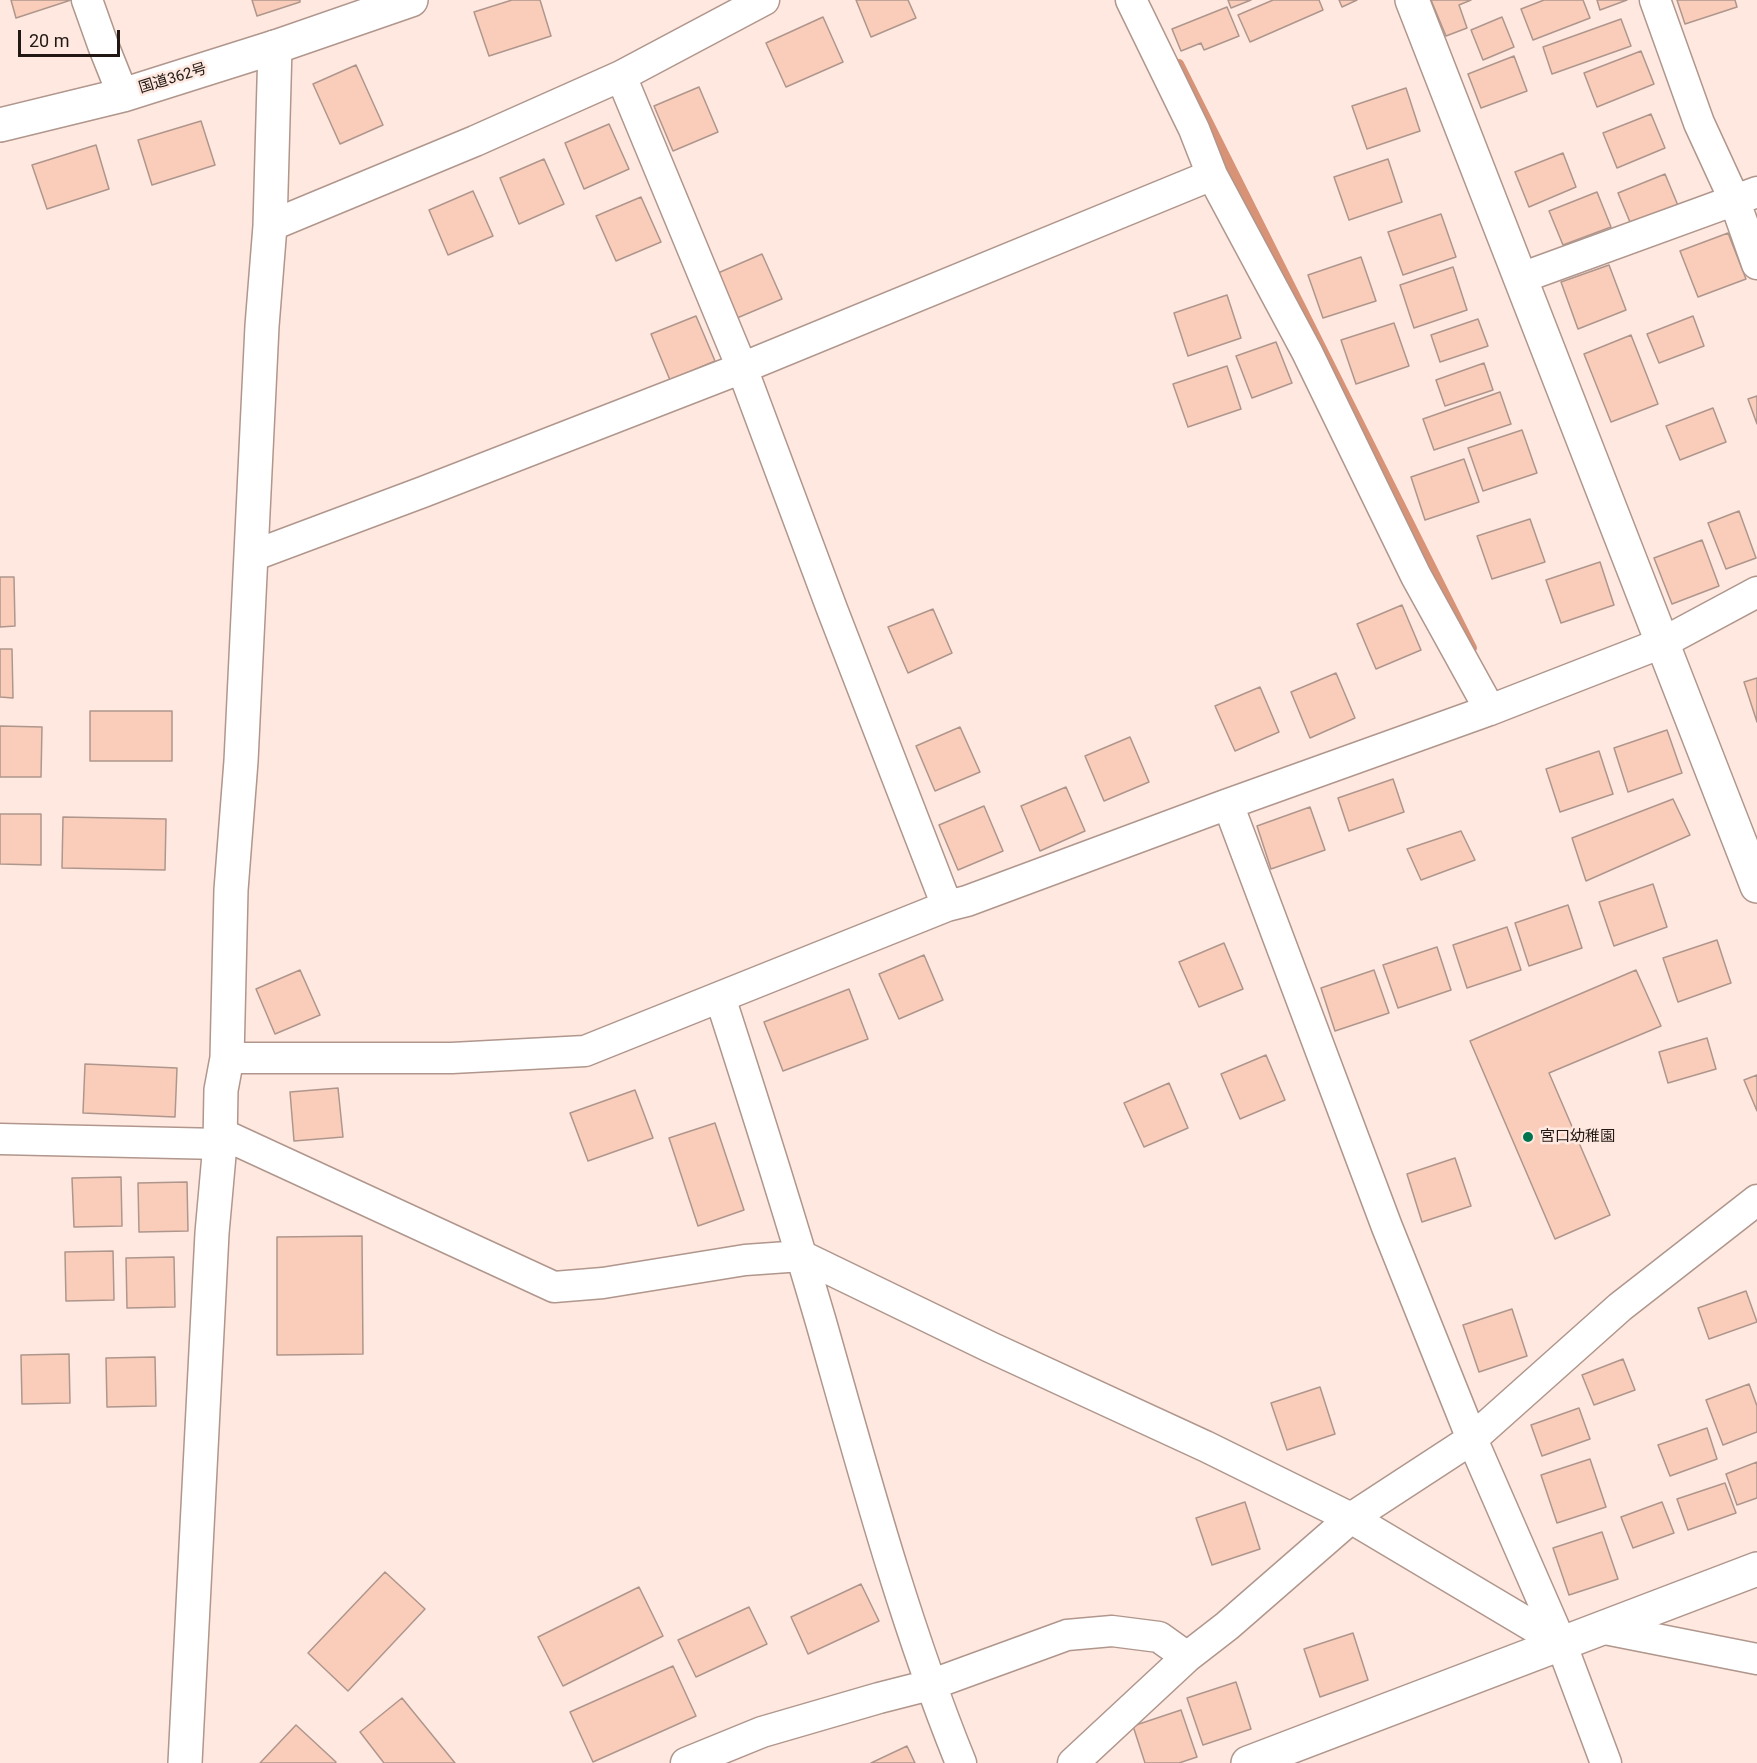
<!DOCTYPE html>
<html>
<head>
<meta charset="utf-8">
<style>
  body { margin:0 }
  #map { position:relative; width:1757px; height:1763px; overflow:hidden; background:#fee8df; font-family:Roboto,sans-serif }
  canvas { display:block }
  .scale { position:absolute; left:18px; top:30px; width:102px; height:27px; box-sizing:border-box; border:3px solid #211814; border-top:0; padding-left:8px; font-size:18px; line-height:21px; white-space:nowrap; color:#211814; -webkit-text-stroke:4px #fee8df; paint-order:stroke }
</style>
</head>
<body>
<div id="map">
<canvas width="1757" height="1763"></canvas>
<div class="scale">20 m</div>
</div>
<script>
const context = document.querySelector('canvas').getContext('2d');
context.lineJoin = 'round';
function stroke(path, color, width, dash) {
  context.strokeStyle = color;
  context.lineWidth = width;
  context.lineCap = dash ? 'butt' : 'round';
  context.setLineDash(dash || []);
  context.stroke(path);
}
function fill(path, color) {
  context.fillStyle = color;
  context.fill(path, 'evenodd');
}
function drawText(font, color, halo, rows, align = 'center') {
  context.font = font + ' Roboto,"Noto Sans JP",sans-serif';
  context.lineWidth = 5;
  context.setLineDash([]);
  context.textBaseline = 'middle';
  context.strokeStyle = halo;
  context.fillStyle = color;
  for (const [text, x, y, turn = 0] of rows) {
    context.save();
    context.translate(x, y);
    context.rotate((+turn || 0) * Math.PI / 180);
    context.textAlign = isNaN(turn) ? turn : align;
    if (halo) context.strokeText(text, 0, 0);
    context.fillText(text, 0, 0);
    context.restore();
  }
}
const stream = new Path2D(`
  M1179,64L1472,648`);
const building = new Path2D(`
  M11,0H71L16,18Z
  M252,0H300V2L257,16Z
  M512,0H540L551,36L489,56L474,12Z
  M856,0H908L916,18L871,37Z
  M1228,0H1251L1231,8Z
  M1273,0H1319L1323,10L1250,42L1238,15Z
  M1339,0H1357L1342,7Z
  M1431,0H1471L1459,5L1467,28L1446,36Z
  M1544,0H1583L1590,18L1533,40L1521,9Z
  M1597,0H1627L1600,10Z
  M1677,0H1735L1737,7L1685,24Z
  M1227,7L1239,36L1204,50L1201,43L1181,51L1172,29Z
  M823,17L843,62L786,87L766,43Z
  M1502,17L1514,47L1483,60L1471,30Z
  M1621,19L1631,46L1552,74L1543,47Z
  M1641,51L1654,84L1597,107L1584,73Z
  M1514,56L1527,91L1481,108L1468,74Z
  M356,65L383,125L340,144L313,84Z
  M699,87L718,132L673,151L654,106Z
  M1406,88L1420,131L1367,149L1352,106Z
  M1651,114L1665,148L1617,168L1603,133Z
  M201,121L215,165L152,185L138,140Z
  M609,124L629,169L584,189L565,143Z
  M96,145L109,189L47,209L32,165Z
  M1563,153L1576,187L1529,207L1515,172Z
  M544,159L564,204L519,224L500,178Z
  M1388,159L1402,202L1349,220L1334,177Z
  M1665,174L1679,208L1632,227L1618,193Z
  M473,191L493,236L448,255L429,210Z
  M1597,192L1611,227L1563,245L1549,211Z
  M641,197L661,242L616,261L596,216Z
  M1441,214L1456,257L1403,275L1388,232Z
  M1728,233L1746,279L1698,297L1680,251Z
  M762,254L782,299L737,318L718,273Z
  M1361,257L1376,301L1323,318L1308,275Z
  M1609,265L1626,310L1578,329L1561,282Z
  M1453,267L1467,310L1414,328L1400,285Z
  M1227,295L1241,338L1188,356L1174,313Z
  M696,316L715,361L670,380L651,334Z
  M1693,316L1704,346L1659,363L1647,334Z
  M1478,319L1488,346L1440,362L1431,335Z
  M1394,323L1409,366L1356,384L1341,340Z
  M1631,335L1658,404L1611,422L1584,354Z
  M1276,342L1292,383L1252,398L1236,356Z
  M1484,363L1493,390L1445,406L1436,380Z
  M1227,366L1241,409L1188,427L1173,384Z
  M1500,392L1511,424L1434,450L1423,419Z
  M1757,396V424L1748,399Z
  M1713,408L1726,442L1680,460L1666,426Z
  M1522,430L1537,473L1483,491L1468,448Z
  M1464,459L1479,502L1425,520L1411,477Z
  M1739,511L1756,558L1726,569L1708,523Z
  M1530,519L1545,562L1492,579L1477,536Z
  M1702,540L1719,586L1672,604L1654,558Z
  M1600,562L1614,605L1561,623L1546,580Z
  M0,577H14L15,626L0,627Z
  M1402,605L1421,650L1376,669L1357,624Z
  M933,609L952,653L908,673L888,627Z
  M0,649H12L13,698L0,697Z
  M1336,673L1355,718L1310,738L1291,692Z
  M1757,678V722L1744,682Z
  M1260,687L1279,732L1235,751L1215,706Z
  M90,711H172V761H90Z
  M0,726L42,727L41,777H0Z
  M960,727L980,772L935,791L916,746Z
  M1667,730L1682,773L1628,792L1614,748Z
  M1130,737L1149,782L1104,801L1085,756Z
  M1599,751L1613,794L1560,812L1546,769Z
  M1393,779L1404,812L1349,831L1338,798Z
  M1066,787L1085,831L1040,851L1021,806Z
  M1673,799L1690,835L1586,881L1572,838Z
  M984,806L1003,851L958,870L939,825Z
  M1310,807L1325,850L1271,869L1257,826Z
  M0,814H41V865L0,864Z
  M63,817L166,819L165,870L62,868Z
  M1461,831L1475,860L1421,880L1407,849Z
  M1653,884L1667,927L1614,946L1599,902Z
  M1568,905L1582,948L1529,966L1515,923Z
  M1507,927L1521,970L1467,988L1453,945Z
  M1717,940L1731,983L1678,1002L1663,958Z
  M1224,943L1243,989L1199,1007L1179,962Z
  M1437,947L1451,990L1398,1008L1383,965Z
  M924,955L943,1000L899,1019L879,974Z
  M300,970L320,1015L275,1034L256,989Z
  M1374,970L1389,1013L1335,1031L1321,988Z
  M1636,970L1661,1026L1549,1073L1610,1215L1555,1239L1470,1041Z
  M849,989L868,1039L783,1071L764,1022Z
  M1707,1038L1716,1069L1668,1083L1659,1052Z
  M1266,1055L1285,1100L1240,1119L1221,1074Z
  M85,1064L177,1068L175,1117L83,1113Z
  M1757,1075V1111L1744,1080Z
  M1169,1083L1188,1128L1144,1147L1124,1103Z
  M338,1088L343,1137L294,1141L290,1092Z
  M635,1090L653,1138L588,1161L570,1113Z
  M715,1123L744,1210L698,1226L669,1138Z
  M1455,1158L1471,1206L1422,1222L1407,1174Z
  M121,1177L122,1226L74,1227L72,1178Z
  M187,1182L188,1231L139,1232L138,1183Z
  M362,1236L363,1354L277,1355V1237Z
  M113,1251L114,1300L66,1301L65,1252Z
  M174,1257L175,1307L127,1308L126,1258Z
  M1746,1291L1757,1322L1709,1339L1698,1308Z
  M1512,1309L1527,1356L1479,1372L1463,1325Z
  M69,1354L70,1403L22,1404L21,1355Z
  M155,1357L156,1406L107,1407L106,1358Z
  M1623,1359L1635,1390L1594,1405L1582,1375Z
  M1749,1384L1757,1406V1432L1723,1445L1706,1400Z
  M1320,1387L1335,1434L1287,1450L1271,1403Z
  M1579,1408L1590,1439L1542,1456L1531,1425Z
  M1707,1428L1717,1459L1670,1476L1658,1445Z
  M1590,1459L1606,1507L1557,1523L1541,1475Z
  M1757,1462V1498L1737,1505L1726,1474Z
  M1725,1483L1736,1513L1688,1530L1677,1499Z
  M1245,1502L1260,1549L1212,1565L1196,1518Z
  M1662,1502L1674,1533L1633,1548L1621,1517Z
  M1602,1532L1618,1579L1569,1595L1553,1548Z
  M385,1572L425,1609L348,1691L308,1653Z
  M861,1584L879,1621L808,1654L791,1617Z
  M639,1587L663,1636L563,1686L538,1637Z
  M749,1607L767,1644L696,1677L678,1640Z
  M1353,1633L1368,1680L1320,1697L1304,1649Z
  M673,1666L696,1716L593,1762L570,1712Z
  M1236,1682L1251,1729L1203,1745L1187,1698Z
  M402,1698L455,1763H384L360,1732Z
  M1181,1710L1197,1757L1179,1763H1145L1133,1726Z
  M296,1725L336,1762L335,1763H260Z
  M907,1746L915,1763H871Z`);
const street = new Path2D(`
  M87,0L103,45L123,95
  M1131,0L1194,129L1212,175L1307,352L1416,576L1490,710
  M1655,0L1699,123L1734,199L1757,264
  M621,76L764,0
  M270,226L475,141L621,76L742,368L832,609L947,906
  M1521,278L1757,192
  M252,556L423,492L742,368L1212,175
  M720,997C755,1105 789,1213 821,1322C863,1470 903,1620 961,1763
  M227,1058H452L585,1051L947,906L967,901L1228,804
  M220,1133L554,1287L603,1283L745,1260L802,1256L990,1347L1205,1446L1351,1518L1561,1643
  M0,1139L220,1144
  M1600,1628L1757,1659
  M686,1763L762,1732L879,1698L930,1685L1067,1635L1112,1631L1159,1637L1187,1657
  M1073,1763L1187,1657L1227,1626L1351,1518L1472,1439L1620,1307L1757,1200
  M1606,1763L1561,1643L1472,1439L1387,1227L1228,804L1490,710L1662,643L1757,592`);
const secondary = new Path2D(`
  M1412,0L1757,886
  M185,1763L212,1233L220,1144L221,1090L227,1058L231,890L241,761L262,326L270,226L275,47
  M1248,1763L1757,1569`);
const highway = new Path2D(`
  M0,125L123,95L275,47L411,0`);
const markers = [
  [1528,1137,6,"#00744f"]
];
const streetNames = [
  ["国道362号",173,79,-17]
];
const poiNames = [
  ["宮口幼稚園",1540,1137]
];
stroke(stream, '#d89276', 10);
fill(building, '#facdbb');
stroke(building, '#af968c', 1.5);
stroke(street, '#b0968c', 33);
stroke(secondary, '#b0968c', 36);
stroke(highway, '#b0968c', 36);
stroke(street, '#fff', 30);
stroke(secondary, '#fff', 33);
stroke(highway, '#fff', 33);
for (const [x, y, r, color] of markers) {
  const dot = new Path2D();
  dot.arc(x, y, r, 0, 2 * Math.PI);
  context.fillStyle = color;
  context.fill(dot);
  stroke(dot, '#fee8df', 2);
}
drawText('15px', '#211814', '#fee8df', streetNames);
drawText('15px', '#211814', '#fee8df', poiNames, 'left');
</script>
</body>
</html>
